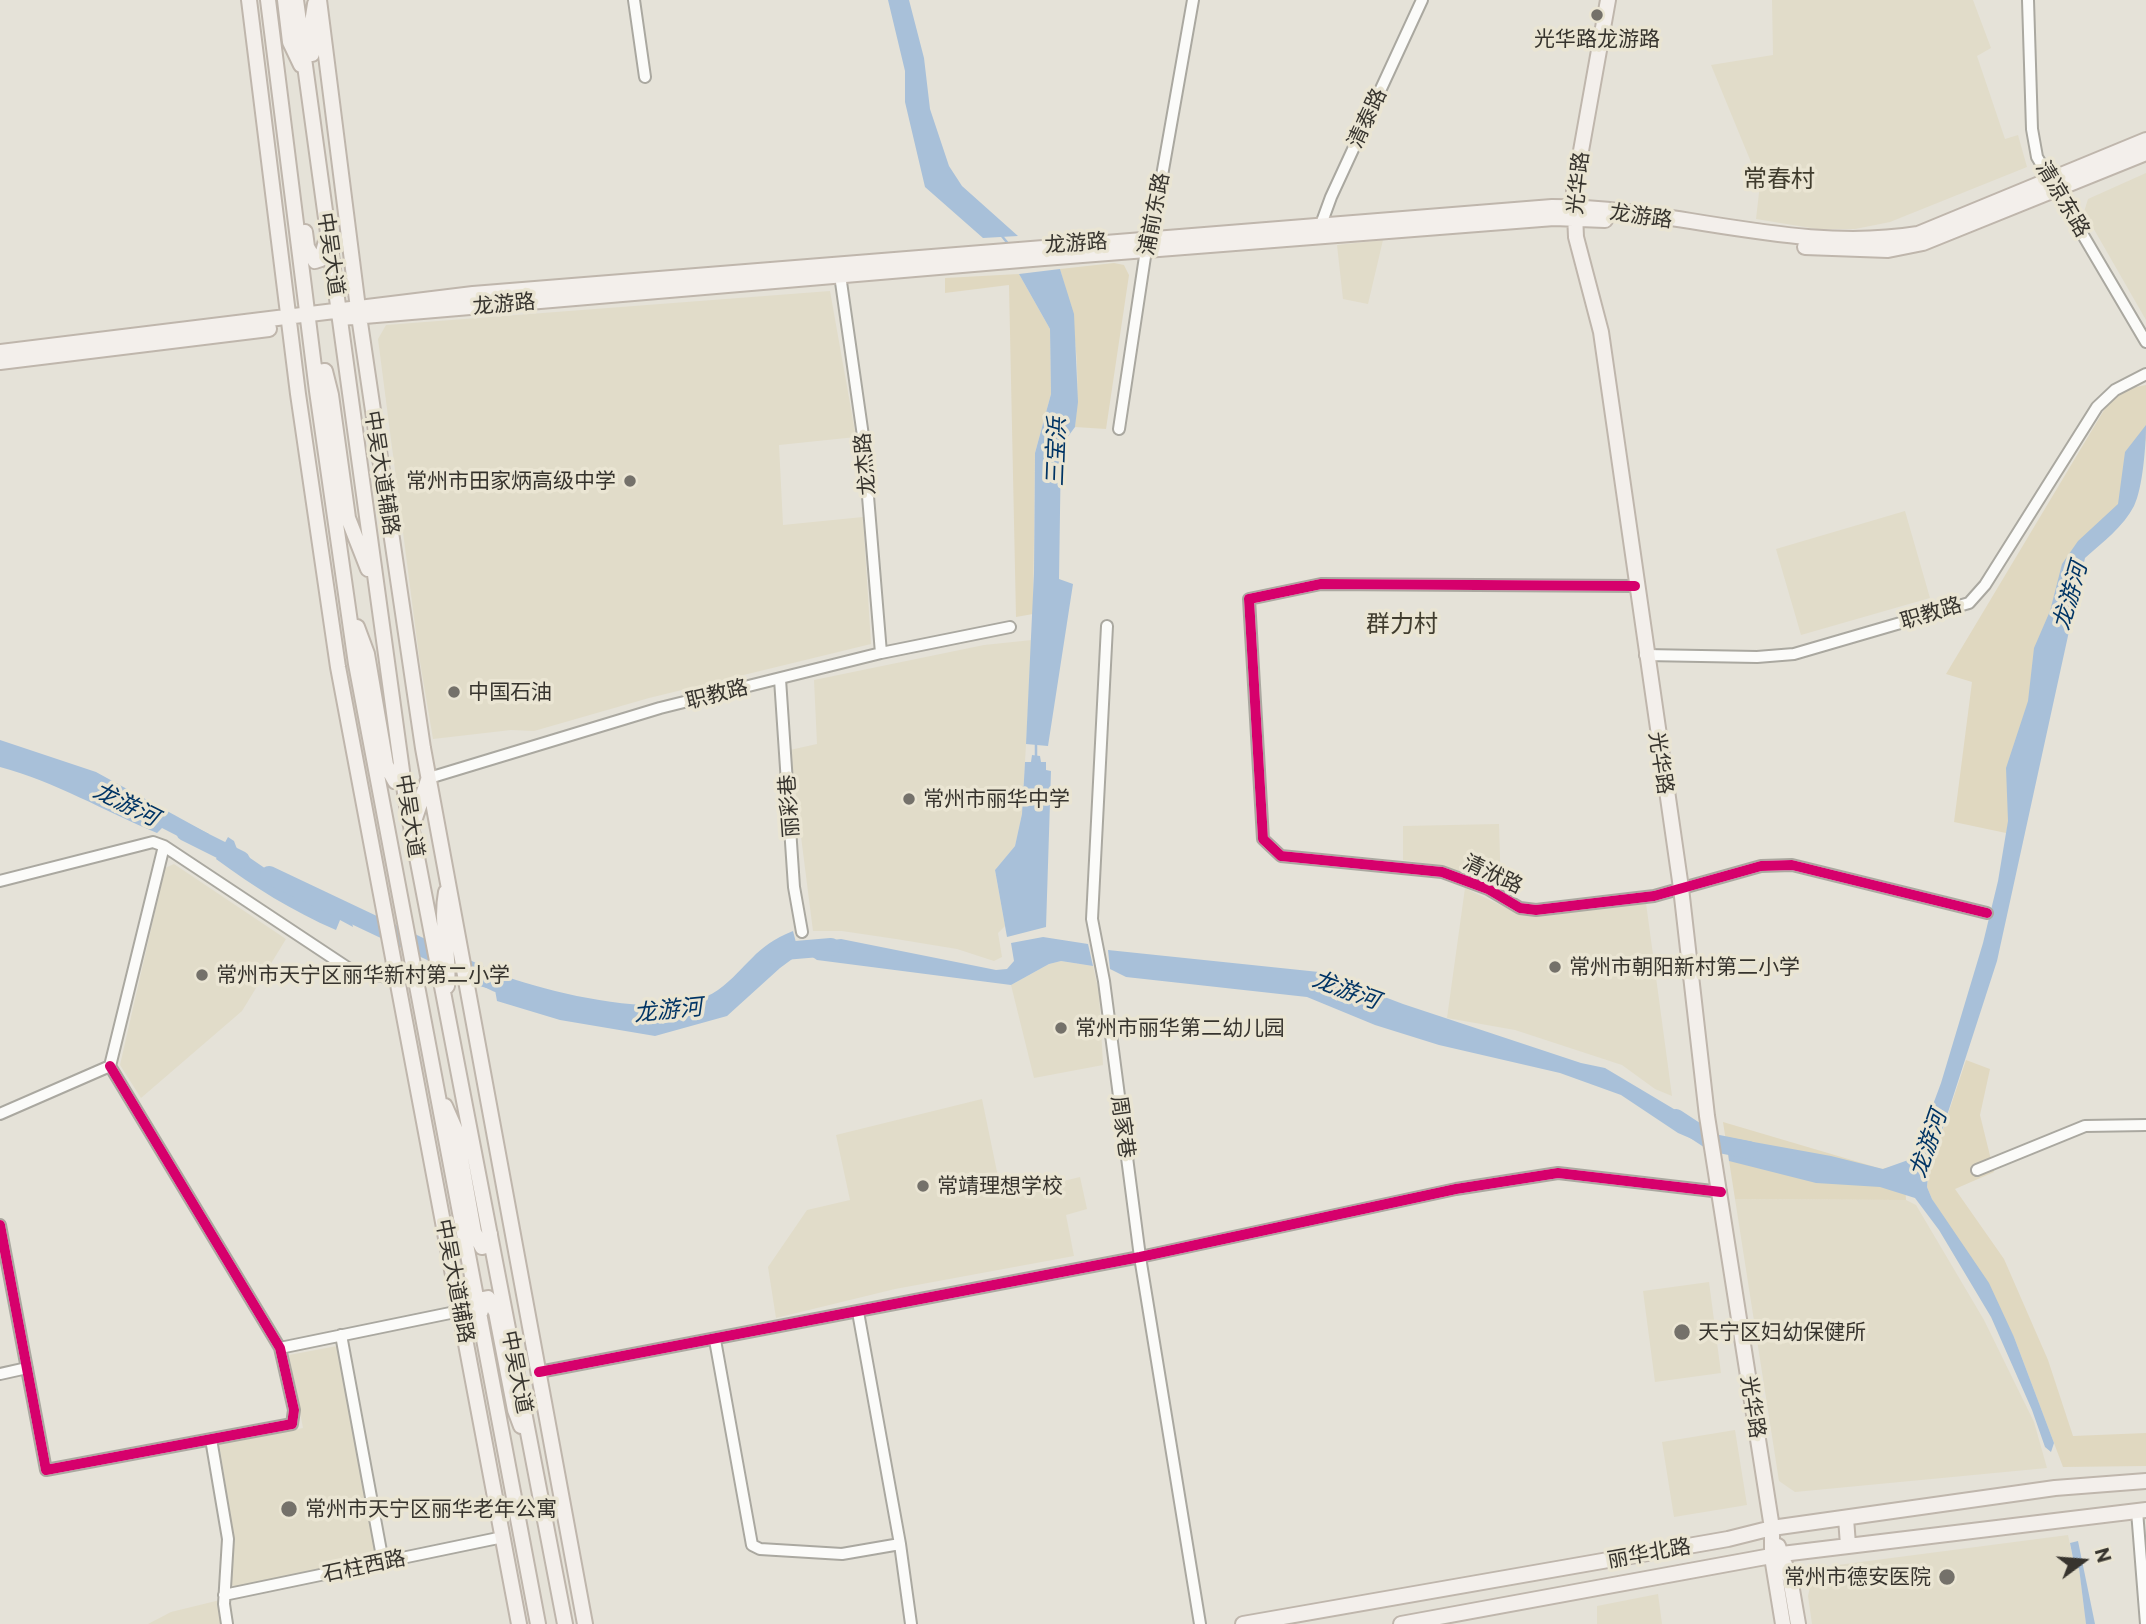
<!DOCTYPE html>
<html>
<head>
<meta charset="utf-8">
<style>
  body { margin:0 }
  #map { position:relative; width:2146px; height:1624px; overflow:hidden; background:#e5e2d8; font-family:Commissioner,sans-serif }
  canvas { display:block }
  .north { position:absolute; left:2048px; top:1526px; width:70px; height:70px; -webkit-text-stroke:5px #eae5d3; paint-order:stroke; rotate:74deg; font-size:19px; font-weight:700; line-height:28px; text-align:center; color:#37342e }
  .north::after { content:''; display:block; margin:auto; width:24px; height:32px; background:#37342e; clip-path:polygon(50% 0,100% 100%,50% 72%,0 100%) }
</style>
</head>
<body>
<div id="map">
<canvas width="2146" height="1624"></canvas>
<div class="north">N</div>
</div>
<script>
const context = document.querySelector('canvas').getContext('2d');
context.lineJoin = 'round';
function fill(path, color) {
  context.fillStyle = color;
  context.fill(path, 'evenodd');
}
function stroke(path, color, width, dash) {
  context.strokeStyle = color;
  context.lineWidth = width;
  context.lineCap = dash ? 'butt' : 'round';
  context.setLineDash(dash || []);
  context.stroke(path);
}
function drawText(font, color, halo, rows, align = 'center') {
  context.font = font + ' Commissioner,"Noto Sans SC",sans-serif';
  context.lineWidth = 7;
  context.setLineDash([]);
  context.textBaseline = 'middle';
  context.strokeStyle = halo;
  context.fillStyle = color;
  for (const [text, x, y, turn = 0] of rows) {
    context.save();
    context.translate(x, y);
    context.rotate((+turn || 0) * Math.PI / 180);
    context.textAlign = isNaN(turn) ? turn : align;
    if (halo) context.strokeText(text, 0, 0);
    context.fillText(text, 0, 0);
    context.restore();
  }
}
const built = new Path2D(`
  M1772,0H1973L1991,48L1977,56L2005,139L2018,135L2027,167L1890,222L1855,229H1817L1756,219L1760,184L1711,65L1773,55Z
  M2146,173V320L2084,212L2088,199Z
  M1383,240L1368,304L1343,299L1337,245Z
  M830,291L856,437L779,445L783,525L863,517L871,644L649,698L534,731L511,730L433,739L419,656L378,339L386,325Z
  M1905,511L1930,598L1801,635L1776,549Z
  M1032,640L1022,814L1015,846L995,870L1005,926L998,933L1002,957L994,961L957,949L896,939L842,931H813L790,750L817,744L814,680L984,645Z
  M1499,824L1501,890L1444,866L1403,860V826Z
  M174,864L286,939L242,1011L141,1098L120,1065L165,868Z
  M1465,888L1517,913L1538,916L1646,903L1672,1096L1655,1089L1622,1065L1515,1030L1447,1018Z
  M1061,961L1093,966L1099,992L1103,1065L1034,1078L1011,985L1049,964Z
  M982,1099L1002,1196L1080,1177L1087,1209L1066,1215L1074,1256L895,1289L776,1318L768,1267L807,1210L850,1200L836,1135Z
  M1735,1199L1906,1200L1916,1205L1984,1320L2034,1422L2047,1468L1795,1492L1779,1481Z
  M1709,1282L1721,1373L1655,1382L1643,1291Z
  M337,1346L376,1558L236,1587L229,1584L234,1537L219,1444L303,1428L289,1355Z
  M1735,1430L1747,1505L1674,1517L1662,1442Z
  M2068,1535L2075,1568L2079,1567L2086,1624H1812L1808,1596L1811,1583L1818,1572L1830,1566Z
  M1658,1594L1662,1624H1597V1606Z
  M220,1600L223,1624H148L171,1612Z`);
const green = new Path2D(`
  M1114,263L1124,265L1129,275L1106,429L1075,427C1081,373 1076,321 1060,269Z
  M1019,274L1050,329L1051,394L1035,453L1033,614L1016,617L1009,285L945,293V278Z
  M2146,385V439L2119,522L2077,554L2006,833L1954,822L1972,682L1946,674L2110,400L2131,388Z
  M1966,1060L1990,1069L1980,1115L1994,1172L1955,1189L2004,1259L2048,1360L2073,1436L2146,1433V1466L2063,1467L2014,1337L1932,1199L1927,1187L1928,1174Z
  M1723,1122L1882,1169L1904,1163L1906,1200L1735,1199Z`);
const water = new Path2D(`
  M888,0H909L924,58L930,109L949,166L962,186L1018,236L983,238L925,187L905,102V71Z
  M1060,269L1074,314L1078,402L1075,427L1061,446L1059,579L1073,584L1048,746L1026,744L1034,573L1035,453L1051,394L1050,329L1019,274Z
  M2146,425C2146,444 2143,488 2134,506C2124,526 2102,543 2085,558L1997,961L1928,1174L1927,1187L1932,1199L1989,1283L2014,1337L2054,1443L2051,1452L2045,1447L2032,1410L1991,1317L1939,1230L1915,1198L1880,1187L1816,1183L1729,1161L1726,1137L1831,1156L1883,1169L1911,1159L1915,1153L1941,1083L1983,943L1998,881L2008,821L2006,768L2028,701L2034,648L2050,611L2062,564L2078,541L2118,504L2125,452Z
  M0,740L96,772L209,834L201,848L162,828L157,833C104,811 56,782 0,767Z
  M1032,755L1040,756L1041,762H1046V770L1051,771L1046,927L1007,937L995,870L1015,846L1022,814L1025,762H1031Z
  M228,837L234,841L237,849L314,902H333L350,913L353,927L340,920L336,930C292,911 254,887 216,859Z
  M793,931L799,954L780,968L727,1016L655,1036L560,1020L497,1001L495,990L479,986L476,970L490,977L493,972C544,991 670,1025 718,990C748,968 754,946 793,931Z
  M1043,937L1088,944L1093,966L1061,961L1049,964L1011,985L817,960L808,954L807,943L841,939L996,970L1007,969L1014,961L1011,943Z
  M1108,950L1319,972L1403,1004L1581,1063L1605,1068L1694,1121L1699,1142L1678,1133L1621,1095L1560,1073L1439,1045L1375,1025L1307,997L1126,977L1110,969Z
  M2078,1541L2095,1624H2086L2079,1568H2075L2070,1543Z`);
const stream = new Path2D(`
  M1001,235L1010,246
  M1036,757V742`);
const river = new Path2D(`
  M185,832L241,860
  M269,875L497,983
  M777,957L784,951L831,947
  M1676,1118L1714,1143L1749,1150`);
const minor = new Path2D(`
  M634,0L645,77
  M2028,0L2032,129L2037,157L2146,342
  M1319,230L1331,197L1422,0
  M840,275L863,436L881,653
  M1119,429L1146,250L1151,238L1193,0
  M1635,586L1321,584L1249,599L1263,839L1281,856L1442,872L1488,889L1520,908L1536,910L1654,896L1761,866L1792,865L1987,913
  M1107,626L1092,919L1104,981L1140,1257L1200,1624
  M1645,655L1757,657L1794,654L1969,603L1985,585L2097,407L2115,390L2146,374
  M780,679L794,887L802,932
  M429,778L660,708L881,653L1010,627
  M0,881L153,842L164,846L354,972L395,978
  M0,1114L110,1066L164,846
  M1977,1170L2085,1126L2146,1125
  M0,1225L46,1470L292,1424L294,1410L280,1348L110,1066
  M858,1312L900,1544L911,1624
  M341,1335L383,1562
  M715,1340L752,1545L760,1549L842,1554L900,1544
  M280,1348L460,1311
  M539,1372L1140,1257L1456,1189L1558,1173L1721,1192
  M0,1374L27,1368
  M211,1439L228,1539L224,1604L227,1624
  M2137,1511L2146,1624
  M224,1595L503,1537`);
const major = new Path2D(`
  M249,0L298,394L338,667L519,1624
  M268,0L317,391L356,664L538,1624
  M285,0L290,42L301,65
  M296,0L406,800L565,1624
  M319,0L359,316L423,748L585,1624
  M1608,0L1574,190L1576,237L1601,332L1681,888L1707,1116L1772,1528V1557L1783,1624
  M312,54L310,35L315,4
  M305,232L307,247L315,261L321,259L326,241
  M1805,247L1888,250L1923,243L2146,153
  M341,318L1044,258L1554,218L1605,220
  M0,352L473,294L1552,207C1675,207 1795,254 1918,234L2146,140
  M0,362L269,329
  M318,384L319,372L325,371L331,395L348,518L368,569
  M357,627L367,654L386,765L395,781L399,780L401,769
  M412,827L428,780
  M446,892C440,924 450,954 447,986
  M445,1106L456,1131L474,1232L482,1247L489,1245L490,1234
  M481,1311L483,1299L488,1298L496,1312L515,1410L521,1426
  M1846,1518L1848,1545
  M1778,1546L1790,1578L1798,1624
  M1243,1624L1728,1539L1772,1528L2055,1488L2146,1481
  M1401,1624L1782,1554L2146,1510`);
const cycleway = new Path2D(`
  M1635,586L1321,584L1249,599L1263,839L1281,856L1442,872L1488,889L1520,908L1536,910L1654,896L1761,866L1792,865L1987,913
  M0,1225L46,1470L292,1424L294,1410L280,1348L110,1066
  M539,1372L1140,1257L1456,1189L1558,1173L1721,1192`);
const markers = [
  [1597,15,7,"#74716a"],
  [630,481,7,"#74716a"],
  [454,692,7,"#74716a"],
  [909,799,7,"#74716a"],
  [1555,967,7,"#74716a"],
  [202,975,7,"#74716a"],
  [1061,1028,7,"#74716a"],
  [923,1186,7,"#74716a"],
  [1682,1332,9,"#74716a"],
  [289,1509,9,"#74716a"],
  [1947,1577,9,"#74716a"]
];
const poiNames = [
  ["光华路龙游路",1597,39,"center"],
  ["常州市田家炳高级中学",616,481,"right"],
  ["中国石油",468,692],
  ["常州市丽华中学",923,799],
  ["常州市朝阳新村第二小学",1569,967],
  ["常州市天宁区丽华新村第二小学",216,975],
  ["常州市丽华第二幼儿园",1075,1028],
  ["常靖理想学校",937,1186],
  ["天宁区妇幼保健所",1698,1332],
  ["常州市天宁区丽华老年公寓",305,1509],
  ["常州市德安医院",1931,1577,"right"]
];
const streetNames = [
  ["清泰路",1367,118,-65],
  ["光华路",1578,183,-84],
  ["清凉东路",2063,199,59],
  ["浦前东路",1154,214,-79],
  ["龙游路",1641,216,8],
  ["龙游路",1076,243,-4],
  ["中吴大道",331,254,82],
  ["龙游路",504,304,-5],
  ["龙杰路",865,464,-95],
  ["中吴大道辅路",382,473,81],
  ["职教路",1931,613,-17],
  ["职教路",717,694,-14],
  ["光华路",1661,763,81],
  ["丽彩巷",789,806,-94],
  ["中吴大道",410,816,81],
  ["清洑路",1493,874,25],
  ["周家巷",1123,1127,82],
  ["中吴大道辅路",455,1281,79],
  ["中吴大道",517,1372,79],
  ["光华路",1753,1407,81],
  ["丽华北路",1649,1553,-10],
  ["石柱西路",364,1566,-12]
];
const waterNames = [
  ["三宝浜",1056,452,-88],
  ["龙游河",2070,596,-74],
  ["龙游河",126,804,26],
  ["龙游河",1346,990,20],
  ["龙游河",668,1010,-6],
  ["龙游河",1928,1144,-71]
];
const quarterNames = [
  ["常春村",1779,179],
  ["群力村",1402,624]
];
fill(built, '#e1dcc9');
fill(green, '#e0d8c0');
fill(water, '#a8c0d9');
stroke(stream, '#a8c0d9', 2.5);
stroke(river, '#a8c0d9', 18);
stroke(minor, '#aaa8a0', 14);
stroke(major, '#bfb6ac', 18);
stroke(minor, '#fbfbf9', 10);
stroke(major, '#f3efeb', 14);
stroke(cycleway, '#d6006c', 10);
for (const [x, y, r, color] of markers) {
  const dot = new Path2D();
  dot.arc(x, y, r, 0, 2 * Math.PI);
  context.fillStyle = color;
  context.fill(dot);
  stroke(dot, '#eae5d3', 2.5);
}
drawText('21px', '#37342e', '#eae5d3', poiNames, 'left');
drawText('21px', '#37342e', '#eae5d3', streetNames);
drawText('italic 23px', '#003464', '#eae5d3', waterNames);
drawText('24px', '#403c2e', '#eae5d3', quarterNames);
</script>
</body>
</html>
